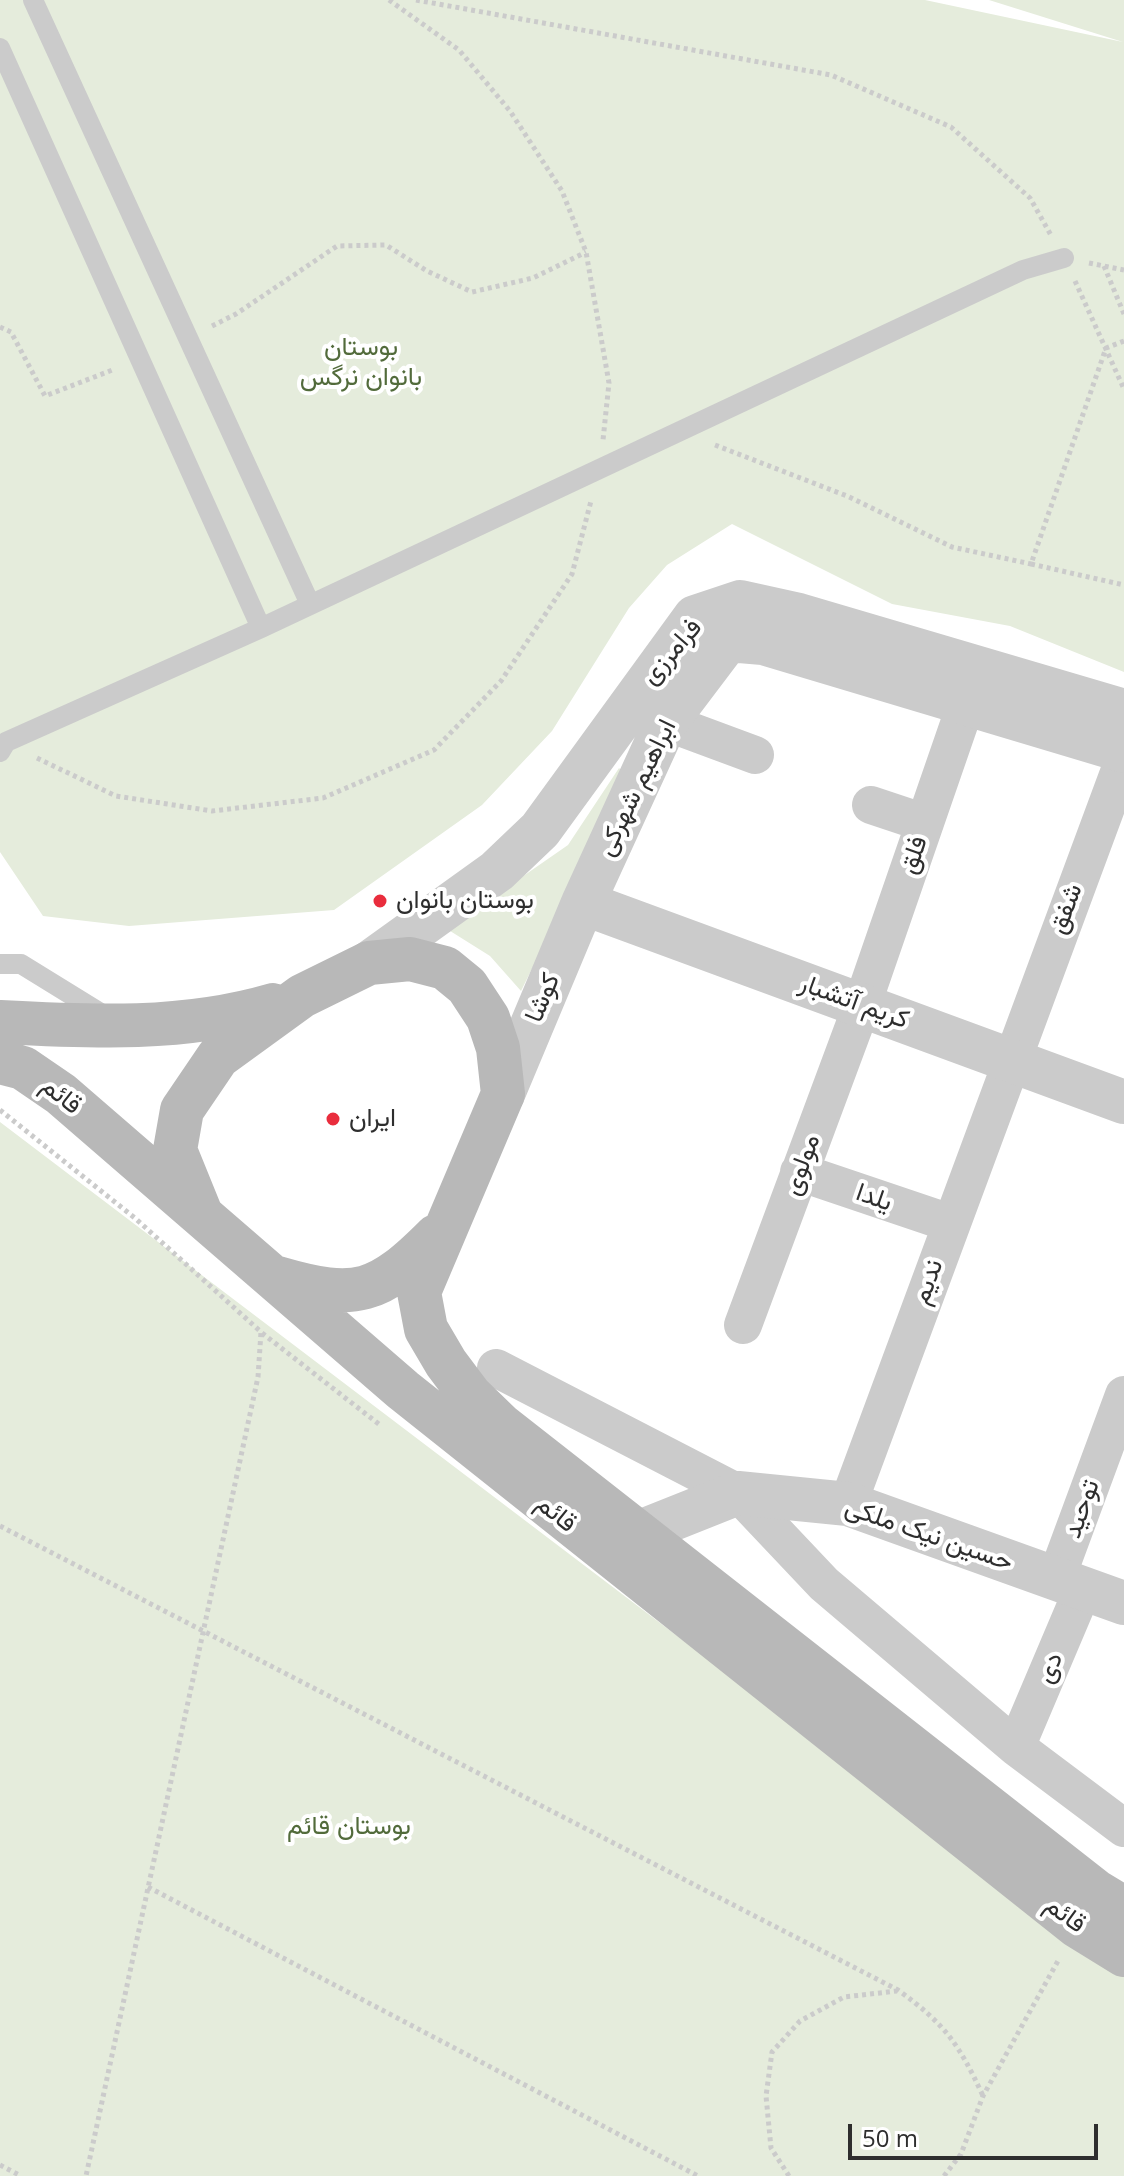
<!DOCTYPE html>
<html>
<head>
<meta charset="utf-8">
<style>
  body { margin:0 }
  #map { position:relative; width:1124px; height:2176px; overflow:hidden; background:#fff; font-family:"Open Sans",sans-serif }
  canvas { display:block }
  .scale { position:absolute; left:848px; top:2124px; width:250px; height:36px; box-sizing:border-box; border:4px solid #2e2e2e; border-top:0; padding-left:10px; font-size:24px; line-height:28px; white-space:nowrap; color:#2e2e2e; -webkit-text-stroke:6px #fff; paint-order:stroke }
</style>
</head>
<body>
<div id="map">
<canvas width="1124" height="2176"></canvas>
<div class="scale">50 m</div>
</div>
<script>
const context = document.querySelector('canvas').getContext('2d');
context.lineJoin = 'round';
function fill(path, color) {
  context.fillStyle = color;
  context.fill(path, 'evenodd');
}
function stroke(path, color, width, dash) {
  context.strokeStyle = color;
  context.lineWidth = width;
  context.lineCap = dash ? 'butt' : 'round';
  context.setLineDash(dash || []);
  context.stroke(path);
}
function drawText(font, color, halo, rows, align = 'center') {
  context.font = font + ' "Open Sans",Vazirmatn,sans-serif';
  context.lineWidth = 8;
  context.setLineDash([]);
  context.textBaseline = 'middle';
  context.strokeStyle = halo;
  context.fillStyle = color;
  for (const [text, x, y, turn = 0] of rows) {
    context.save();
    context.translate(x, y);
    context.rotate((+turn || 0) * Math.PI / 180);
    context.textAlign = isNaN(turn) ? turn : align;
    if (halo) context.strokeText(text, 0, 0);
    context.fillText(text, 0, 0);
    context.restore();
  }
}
const green = new Path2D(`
  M0,0H925L1123,42L989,0H1124V672L1010,626L892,604L732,524L667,565L629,608L552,731L482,805L334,910L129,926L43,916L0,852Z
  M619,768L627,776L521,991L490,956L447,929L568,845Z
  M0,1122L1124,1975V2176H0Z`);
const path = new Path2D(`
  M389,0L459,50L510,111L562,191L586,252L609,383L603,440
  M416,0L831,75L951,127L1030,198L1052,237
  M1089,263L1124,270
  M1104,266L1124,314
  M1075,281L1124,389
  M212,326L236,314L337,246L386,245L427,271L472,292L533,278L586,252
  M0,327L11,332L45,396L115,369
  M1124,341L1106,348L1031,564L1124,585
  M715,445L847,496L952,547L1031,564
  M37,758L116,796L212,811L323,798L434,750L501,681L572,574L591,501
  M0,1110L136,1219L261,1332L258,1377L86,2176
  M262,1333L380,1425
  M0,1526L898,1990C945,2024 959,2044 983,2096
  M148,1887L698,2176
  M0,2165L21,2176
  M789,2176L771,2148L766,2096L772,2052L800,2021L844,1997L897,1991
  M944,2176L961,2154L983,2096L1059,1959`);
const service = new Path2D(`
  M33,0L310,604
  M0,48L261,628
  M0,752L6,742L261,628L1023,270L1064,258
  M0,964H21L107,1017`);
const minor = new Path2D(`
  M666,722L755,755
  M871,805L925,823
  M799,1172L950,1223
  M743,1325L862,1005L966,704
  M496,1368L738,1493L824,1584L1016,1747L1124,1828
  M848,1504L1124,759
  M1056,1579L1124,1395
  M1016,1747L1083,1589`);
const tertiary = new Path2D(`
  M583,903L1124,1102
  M369,963L497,871L540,830L695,617L740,602L799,615L1124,711
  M503,1094L583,903L666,722L728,640L763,643L1124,751
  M640,1532L738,1493L848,1504L1124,1603`);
const secondary = new Path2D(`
  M0,1022C92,1027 184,1031 273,1005
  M0,1062L23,1068L61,1094L403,1390L1077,1926L1124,1955
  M201,1214L175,1150L182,1110L218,1057L302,996L369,963L410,959L445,968L467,986L488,1018L498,1048L503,1094L419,1292L426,1329L446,1363L470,1395L501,1425L1097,1892L1124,1908
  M278,1278C357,1301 378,1294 436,1236`);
const markers = [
  [380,901,8,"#e92d3d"],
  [333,1119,8,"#e92d3d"]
];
const parkNames = [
  ["بوستان",361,348],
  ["بانوان نرگس",361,378],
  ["بوستان قائم",349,1827]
];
const streetNames = [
  ["فرامرزی",672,652,-49],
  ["ابراهیم شهرکی",637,788,-64],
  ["فلق",914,855,-71],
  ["شفق",1066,909,-69],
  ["کوشا",543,998,-67],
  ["کریم آتشبار",854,1002,20],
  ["قائم",61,1096,38],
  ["مولوی",802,1165,-70],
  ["یلدا",874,1198,19],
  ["ندیم",928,1282,-70],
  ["توحید",1082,1509,-70],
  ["قائم",556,1514,39],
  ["حسین نیک ملکی",929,1535,19],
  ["دی",1050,1668,-67],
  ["قائم",1065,1915,36]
];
const poiNames = [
  ["بوستان بانوان",396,901],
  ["ایران",349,1119]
];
fill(green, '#e5ecdc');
stroke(path, '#cbcbcb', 5, [4, 4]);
stroke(service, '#cbcbcb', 20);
stroke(minor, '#cbcbcb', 38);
stroke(tertiary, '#cbcbcb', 44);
stroke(secondary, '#b8b8b8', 44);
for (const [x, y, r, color] of markers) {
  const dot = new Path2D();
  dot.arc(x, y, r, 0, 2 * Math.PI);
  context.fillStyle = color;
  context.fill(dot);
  stroke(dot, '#fff', 3);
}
drawText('26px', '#526b3b', '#fff', parkNames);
drawText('26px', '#2e2e2e', '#fff', streetNames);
drawText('26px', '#2e2e2e', '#fff', poiNames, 'left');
</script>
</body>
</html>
